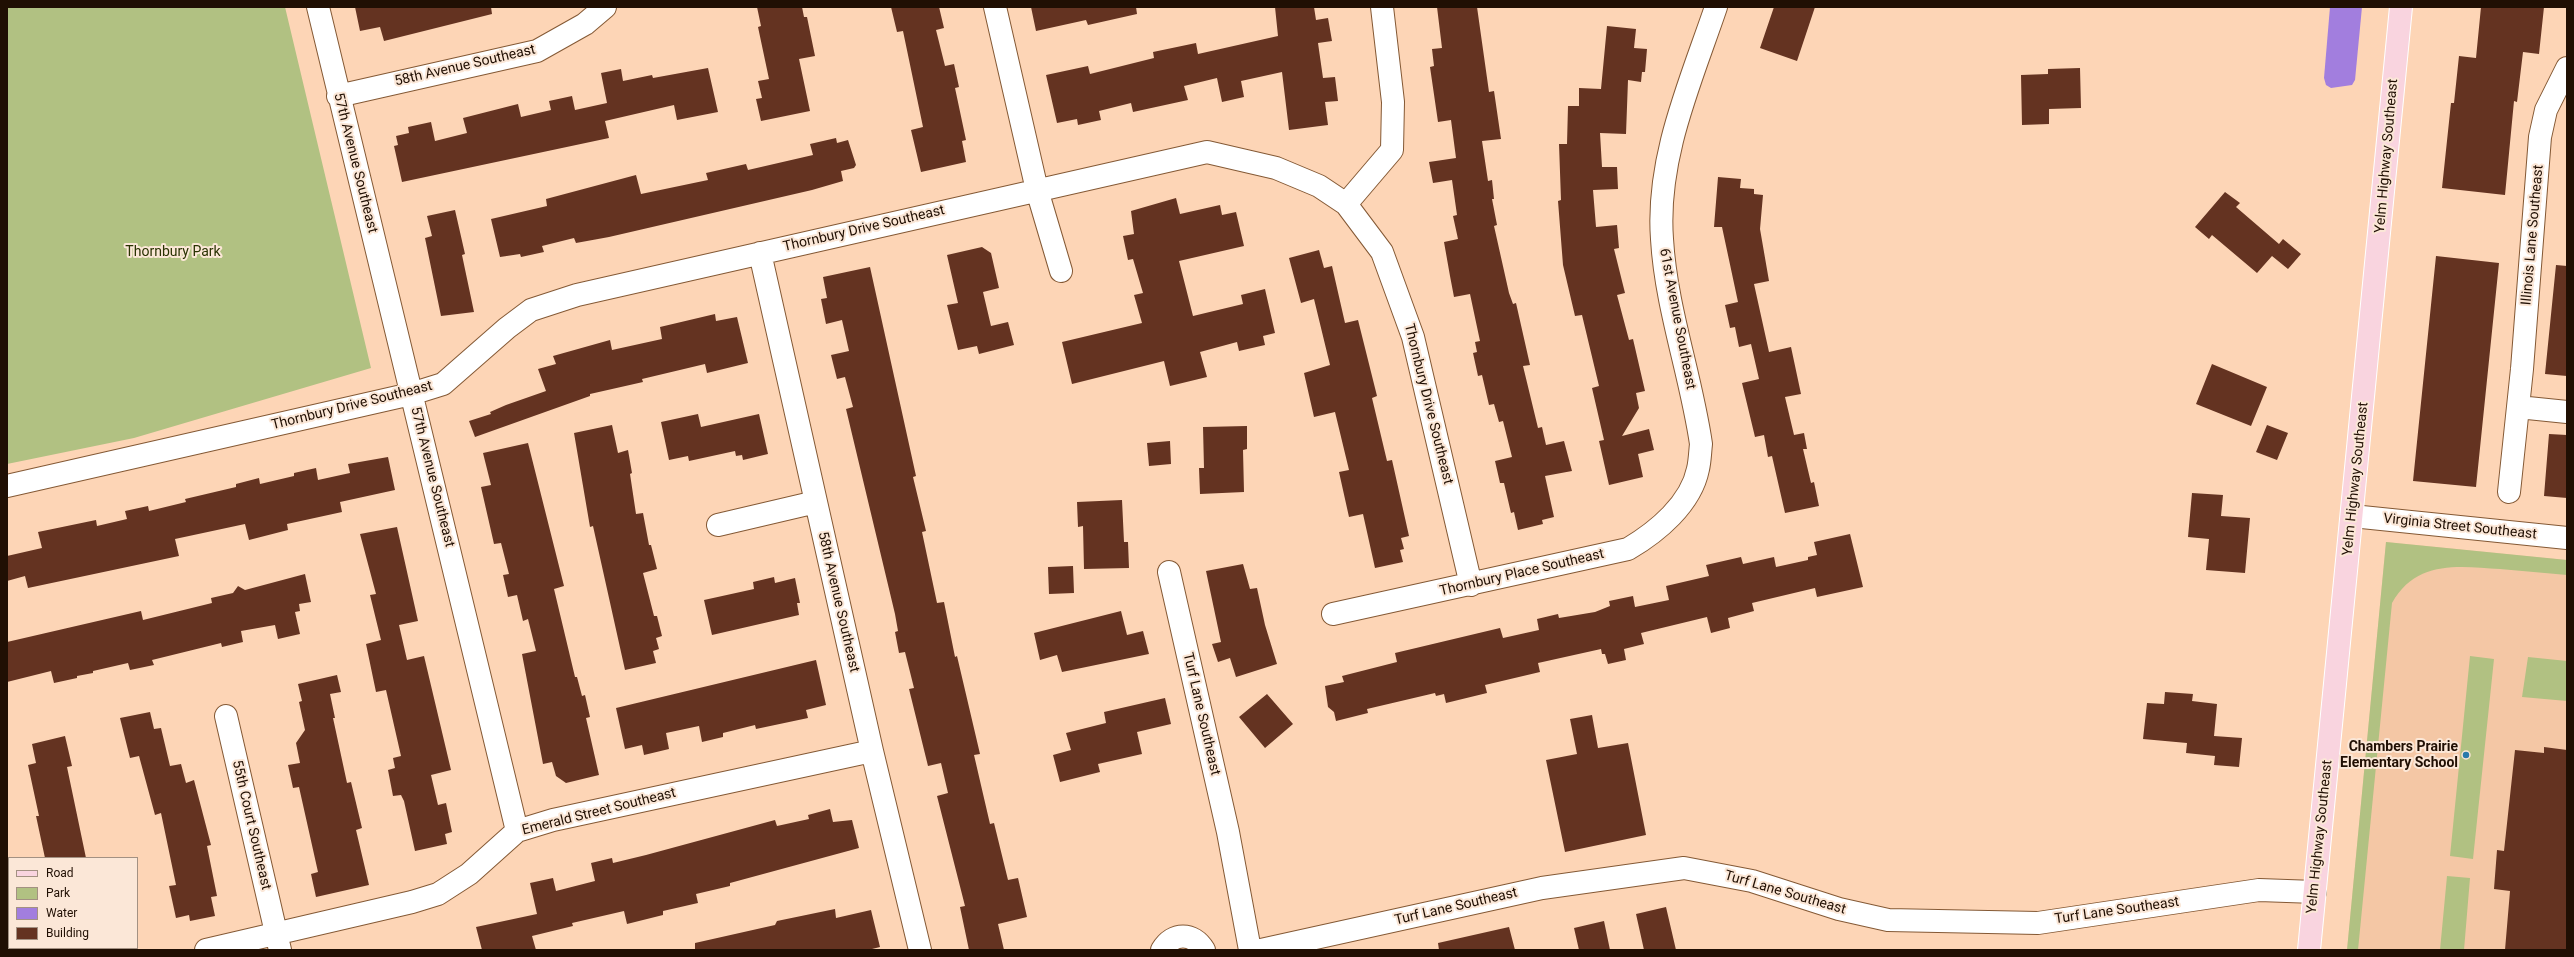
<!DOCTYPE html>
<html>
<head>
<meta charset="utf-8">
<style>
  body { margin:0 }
  #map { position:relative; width:2574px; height:957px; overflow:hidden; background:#fdd5b6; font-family:Roboto,sans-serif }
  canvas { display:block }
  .frame { position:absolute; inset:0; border:8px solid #200f03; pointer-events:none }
  .legend { position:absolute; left:8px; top:857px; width:130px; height:92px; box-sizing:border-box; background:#fbe7d7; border:1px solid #a39182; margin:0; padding:5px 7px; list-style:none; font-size:12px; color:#200f03 }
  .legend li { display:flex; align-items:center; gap:8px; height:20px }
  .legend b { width:20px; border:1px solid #a39182 }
</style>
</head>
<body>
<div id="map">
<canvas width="2574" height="957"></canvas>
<div class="frame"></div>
<ul class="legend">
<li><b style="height:5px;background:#f9d4df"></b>Road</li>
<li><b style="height:11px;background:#b1c182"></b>Park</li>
<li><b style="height:11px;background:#a27ede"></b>Water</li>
<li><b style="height:11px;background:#643321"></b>Building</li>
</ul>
</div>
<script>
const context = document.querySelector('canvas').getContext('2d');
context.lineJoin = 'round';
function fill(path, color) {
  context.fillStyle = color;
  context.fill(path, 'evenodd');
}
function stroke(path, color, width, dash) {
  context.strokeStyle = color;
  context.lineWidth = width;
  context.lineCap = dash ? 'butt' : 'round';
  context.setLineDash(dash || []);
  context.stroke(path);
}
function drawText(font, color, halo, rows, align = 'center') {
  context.font = font + ' Roboto,sans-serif';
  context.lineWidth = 4;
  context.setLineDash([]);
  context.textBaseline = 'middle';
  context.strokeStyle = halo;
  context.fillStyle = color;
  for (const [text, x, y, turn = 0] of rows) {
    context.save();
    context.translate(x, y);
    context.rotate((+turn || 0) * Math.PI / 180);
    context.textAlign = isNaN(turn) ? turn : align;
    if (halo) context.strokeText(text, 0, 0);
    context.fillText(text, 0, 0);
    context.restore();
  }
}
const built = new Path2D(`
  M2386,542L2567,560V950H2347Z`);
const green = new Path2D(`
  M7,7H285L371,368L134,438L7,464Z
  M2386,542L2567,560V575C2545,573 2522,571 2500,569C2458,566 2416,560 2392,603L2358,950H2347Z
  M2470,656L2494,659L2473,859L2450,856Z
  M2528,657L2567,661V701L2522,697Z
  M2447,876L2470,878L2464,950H2440Z`);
const water = new Path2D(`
  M2330,7H2362L2355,80L2352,85L2331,88L2326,85L2324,78Z`);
const building = new Path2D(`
  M355,7H491L492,14L384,41L380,27L360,31Z
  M757,7H802L804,17H807L815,56L799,59L810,111L761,121L756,99L762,98L758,81L769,79L758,27L761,26Z
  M891,7H939L944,28L936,30L945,66L954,64L959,87L955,88L966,140L962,141L966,162L921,172L911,130L923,127L903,31L897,32Z
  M1031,7H1136L1137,14L1088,25L1086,20L1036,31Z
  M1275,7H1314L1316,20L1328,18L1332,41L1318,43L1323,78L1335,77L1338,101L1325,102L1328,125L1289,130L1282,72L1241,81L1244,97L1222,102L1217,78L1184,86L1188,100L1133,112L1131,103L1099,111L1101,120L1078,125L1077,119L1057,123L1046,75L1088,66L1090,74L1154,58L1153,52L1196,43L1198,54L1278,36Z
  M1437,7H1477L1489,92L1494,91L1501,139L1482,141L1488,181L1492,180L1494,199H1492L1497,225L1494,226L1509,293L1513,304L1516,303L1530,365L1523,366L1538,428L1542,427L1546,445L1564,441L1572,471L1545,476L1554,517L1542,520L1543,524L1518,530L1514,512L1511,513L1504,483H1500L1495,461L1512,457L1503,421L1499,422L1494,404L1489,405L1482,375L1478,376L1473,353L1477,352L1475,342L1480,341L1470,294L1454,297L1450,276L1444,242L1458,239L1453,216L1457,215L1452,180L1433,183L1429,162L1456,158L1451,120L1438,122L1430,67L1434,66L1432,49L1442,48Z
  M1774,7H1815L1797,61L1760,48Z
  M2481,7H2544L2539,54L2523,52L2517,102L2514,101L2505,195L2442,188L2451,103H2454L2459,56L2476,58Z
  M1607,26L1636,29L1634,48L1647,49L1645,72H1642L1641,82L1628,80L1626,134L1600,133L1602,167H1617L1618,189L1593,190L1596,227L1617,225L1619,248L1614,249L1625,293L1617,295L1629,340L1633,339L1645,391L1636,393L1639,408L1622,436L1649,429L1654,450L1638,454L1643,477L1609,485L1599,441L1604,440L1592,388L1599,386L1582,315L1575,316L1563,265L1558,201L1561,200L1559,144H1567L1568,106H1579V88L1601,89Z
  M708,68L718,112L677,120L674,105L605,121L609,138L402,182L394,146L398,145L396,136L409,133L408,127L431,122L435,141L467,133L463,118L518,104L521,117L551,110L549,101L572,96L575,110L607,103L601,73L621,69L623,81L652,75L653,78Z
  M2080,68L2081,108L2049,109V124L2022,125L2021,75L2048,74V69Z
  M836,138L837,143L848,140L856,165L854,168L841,171L843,181L812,190L609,237L576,243L574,238L542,246L544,252L521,257L520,254L500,257L491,219L547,206L546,199L636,175L641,194L708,180L706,173L746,164L748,170L813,155L810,144Z
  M1718,177L1741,179L1740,188L1754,189V194L1763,195L1760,229L1769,281L1754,284L1769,352L1791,347L1801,394L1785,397L1794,435L1804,433L1807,449H1803L1811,483L1814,482L1819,506L1785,513L1772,456L1768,457L1764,435L1755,437L1742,383L1759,379L1751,344L1739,347L1735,327L1730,328L1725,305L1738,302L1722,227H1714Z
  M2225,192L2240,203L2236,207L2279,244L2283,239L2301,254L2288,269L2272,256L2257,273L2212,235L2209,239L2195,227Z
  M1176,198L1180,214L1220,205L1222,215L1236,212L1244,246L1179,261L1193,316L1243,304L1241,295L1265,289L1275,333L1263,336L1265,345L1239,351L1237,342L1200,352L1207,377L1170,386L1164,361L1072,384L1062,342L1142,323L1134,295L1143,293L1133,259L1128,260L1123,236L1134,234L1131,211Z
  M455,210L465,254L462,255L474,312L441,316L425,238L432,236L427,216Z
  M982,247L991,253L999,288L983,292L991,326L1008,322L1014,345L979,354L977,346L958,350L947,305L958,303L947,255Z
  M1319,250L1324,268L1332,266L1345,323L1358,320L1377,396L1372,398L1387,461L1392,460L1409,536L1401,538L1404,549L1400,550L1403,562L1375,568L1363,514L1349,517L1339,472L1349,470L1335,412L1314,417L1304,373L1330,365L1314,299L1301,303L1289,258Z
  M2436,256L2499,263L2476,487L2413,481Z
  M2556,265L2567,266V376L2545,374Z
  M870,267L916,476L913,477L926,531L922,532L937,603L944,602L955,657L957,656L980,754L974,755L990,824L994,823L1008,880L1018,878L1027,917L998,924L1004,950H969L960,907L965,906L937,796L948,793L941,763L928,766L909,689L914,688L905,652L899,653L895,632L898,631L895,614L846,409L853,407L845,377L837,379L831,355L849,351L842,320L826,324L821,299L827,298L823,277Z
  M715,314L716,321L737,317L748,363L707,373L705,364L642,379L643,382L590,394V396L475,437L469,421L491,414L490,412L506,405L546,391L538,369L556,364L553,356L610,340L612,350L662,339L660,327Z
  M2212,364L2267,387L2251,426L2196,404Z
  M698,414L701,427L759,414L768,454L743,460L742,455L736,456L735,451L689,461L688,456L669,460L661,422Z
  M612,425L618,453L628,450L632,473L630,474L636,514L643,513L649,545H651L657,569L643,573L654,616H657L662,636L656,638L659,649L653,651L656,663L625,670L593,526L590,527L574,433Z
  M2267,425L2288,433L2277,460L2256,452Z
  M1247,426V449L1243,450L1244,492L1200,494L1199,468H1204L1203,427Z
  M2549,434L2567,435V498L2544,496Z
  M1170,441L1171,464L1149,466L1147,443Z
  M528,443L564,586L554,589L575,677H577L582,696L585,695L590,717L586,718L599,775L566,783L556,776L552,762L543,764L522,654L536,651L528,619L523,621L517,595L508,597L503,575L509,574L501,543L494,544L481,487L491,485L483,453Z
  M388,457L395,490L340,502L342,512L287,524L288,530L249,540L245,524L175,539L179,556L28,588L25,576L7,581V556L42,548L38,532L96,520L97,526L127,519L125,511L148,506L149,511L186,502L185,499L236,487V484L259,478L260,484L294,476V473L316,468L318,480L350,473L348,464Z
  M2192,493L2223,495L2221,516L2250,518L2245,573L2206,570L2209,539L2188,537Z
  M1122,500L1124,542H1128L1129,568L1084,569L1083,526L1078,527L1077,502Z
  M397,527L418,621L399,625L407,660L424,656L451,770L431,775L438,805L446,803L452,832L445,834L447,844L415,851L404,801L401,795L393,796L388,770L395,768L393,758L401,756L386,690L376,692L366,644L381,640L370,595L376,594L360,534Z
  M1850,534L1863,587L1817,597L1815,588L1752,603L1754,611L1728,618L1730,628L1711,633L1707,617L1641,633L1644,644L1624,649L1626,660L1608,664L1605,654H1602L1601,649L1538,663L1540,672L1485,685L1487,693L1446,703L1444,694L1436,696L1435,693L1367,709L1368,713L1336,721L1334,712L1328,707L1325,686L1344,682L1342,676L1397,662L1395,653L1500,628L1503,638L1539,630L1537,619L1558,614L1559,618L1595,612L1610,606L1609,601L1633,596L1635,607L1669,600L1666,586L1709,576L1706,565L1741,557L1743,564L1774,557L1776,567L1808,560V557L1817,555L1814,542Z
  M1243,564L1250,589L1257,588L1265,625L1277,664L1236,677L1230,658L1218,662L1212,644L1221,642L1206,571Z
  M1073,566L1074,593L1049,594L1048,567Z
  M305,574L311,602L299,604L300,611L295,612L300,634L278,639L275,625L241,631L243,642L222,647L221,643L152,660L154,665L130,670L128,663L93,671V673L77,676V678L54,683L51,671L7,682V642L141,611L143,620L212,603L211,598L233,593L238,586L245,590Z
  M774,577L775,583L795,578L800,603H797L799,615L712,635L704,600L754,589L753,582Z
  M1121,611L1127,635L1143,631L1149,654L1062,672L1057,655L1040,660L1034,633Z
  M816,660L826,705L806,710L808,718L756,729L755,725L723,733V737L702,742L699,726L666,733L669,749L644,755L642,745L625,749L616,708Z
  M337,675L341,692L330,694L335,718H333L347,783L351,782L362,828L356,830L369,885L316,897L311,874L318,872L299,787L293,788L288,765L300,763L296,743L305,730L299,702L302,701L298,684Z
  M2165,692L2193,694L2192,701L2217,704L2214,736L2242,738L2239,767L2214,765L2215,756L2186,753L2187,743L2143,739L2147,703L2164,704Z
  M1267,694L1293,724L1265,748L1239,717Z
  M1165,698L1171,724L1137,732L1142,754L1098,764L1100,772L1060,782L1053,755L1071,750L1066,733L1106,723L1104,712Z
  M150,712L154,729L161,728L170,766L181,764L186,783L194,780L211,845L207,846L217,896L211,897L215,916L190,921L189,915L176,918L169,886L176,885L161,813L155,815L139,756L130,758L120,718Z
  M1592,715L1598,748L1628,743L1646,835L1565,852L1546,760L1577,754L1570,719Z
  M65,736L72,766L67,767L86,858H45L36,816H39L28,765L36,763L32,744Z
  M2544,747L2567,750V950H2505L2510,891L2494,889L2497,850L2504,851L2515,750L2544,753Z
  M830,809L833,822L852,820L859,848L730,883V886L696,894L698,903L663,911V915L627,924L624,911L572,923L573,926L532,936L536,950H482L476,927L537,914L530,883L553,878L556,891L595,881L591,863L612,858L613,863L646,855L775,820L777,826L809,819L808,815Z
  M1666,907L1676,950H1644L1636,914Z
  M835,909L836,918L871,910L880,947L868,950H695V943L775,925L777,921Z
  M1604,921L1610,950H1579L1574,928Z
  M1509,927L1515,950H1439L1438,943Z`);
const minor = new Path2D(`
  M318,7L517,831
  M995,7L1037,190L1061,271
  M338,96L537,51L585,24L605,7
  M1346,204L1392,150L1393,102L1382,7
  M760,253L872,751L920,950
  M2518,407L2567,412
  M7,486L411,394L443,384L507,328L531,310L577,295L1207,152L1276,168L1319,186L1346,204L1382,252L1413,337L1471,585
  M2509,492L2522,369L2540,137L2546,110L2567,68
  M2352,516L2567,538
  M718,525L816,502
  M1169,572L1228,832L1250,950
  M1333,614L1628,549C1657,532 1691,504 1698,469C1700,461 1700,452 1701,444C1691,375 1666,308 1662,239C1656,158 1691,81 1716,7
  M226,716L280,950
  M7,903L9,911
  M17,948L18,950
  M206,950L412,902L438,894L469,874L517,831L553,820L872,751
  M1162,950C1173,932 1193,932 1204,950
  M1261,950L1542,888L1684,868L1752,881L1839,909L1888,920L2038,923L2259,890L2315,892`);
const major = new Path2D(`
  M2309,950L2401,7`);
const markers = [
  [2466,755,4,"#297aab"]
];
const streetNames = [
  ["58th Avenue Southeast",465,66,-13],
  ["Yelm Highway Southeast",2387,156,-85],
  ["57th Avenue Southeast",355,163,76],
  ["Thornbury Drive Southeast",864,229,-13],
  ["Illinois Lane Southeast",2533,235,-85],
  ["61st Avenue Southeast",1677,319,79],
  ["Thornbury Drive Southeast",1428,404,76],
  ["Thornbury Drive Southeast",352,406,-14],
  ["57th Avenue Southeast",432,477,76],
  ["Yelm Highway Southeast",2356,479,-84],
  ["Virginia Street Southeast",2460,527,6],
  ["Thornbury Place Southeast",1522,573,-13],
  ["58th Avenue Southeast",838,602,77],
  ["Turf Lane Southeast",1201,714,77],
  ["Emerald Street Southeast",599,812,-14],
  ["55th Court Southeast",251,825,77],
  ["Yelm Highway Southeast",2320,837,-84],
  ["Turf Lane Southeast",1785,893,16],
  ["Turf Lane Southeast",1456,907,-13],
  ["Turf Lane Southeast",2117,911,-8]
];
const parkNames = [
  ["Thornbury Park",173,252]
];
const poiNames = [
  ["Chambers Prairie",2458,747],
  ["Elementary School",2458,763]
];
fill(built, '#f4c7a5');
fill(green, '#b1c182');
fill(water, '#a27ede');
fill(building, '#643321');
stroke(minor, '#845935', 24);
stroke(major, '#fff', 24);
stroke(minor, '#fff', 22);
stroke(major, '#f9d4df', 22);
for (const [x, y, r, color] of markers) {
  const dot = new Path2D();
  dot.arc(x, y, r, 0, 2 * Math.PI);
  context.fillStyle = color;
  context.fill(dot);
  stroke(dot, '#fbe7d7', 1.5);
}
drawText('14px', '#200f03', '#fbe7d7', streetNames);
drawText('14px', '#293202', '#fbe7d7', parkNames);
drawText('bold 14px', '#200f03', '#fbe7d7', poiNames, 'right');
</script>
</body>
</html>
